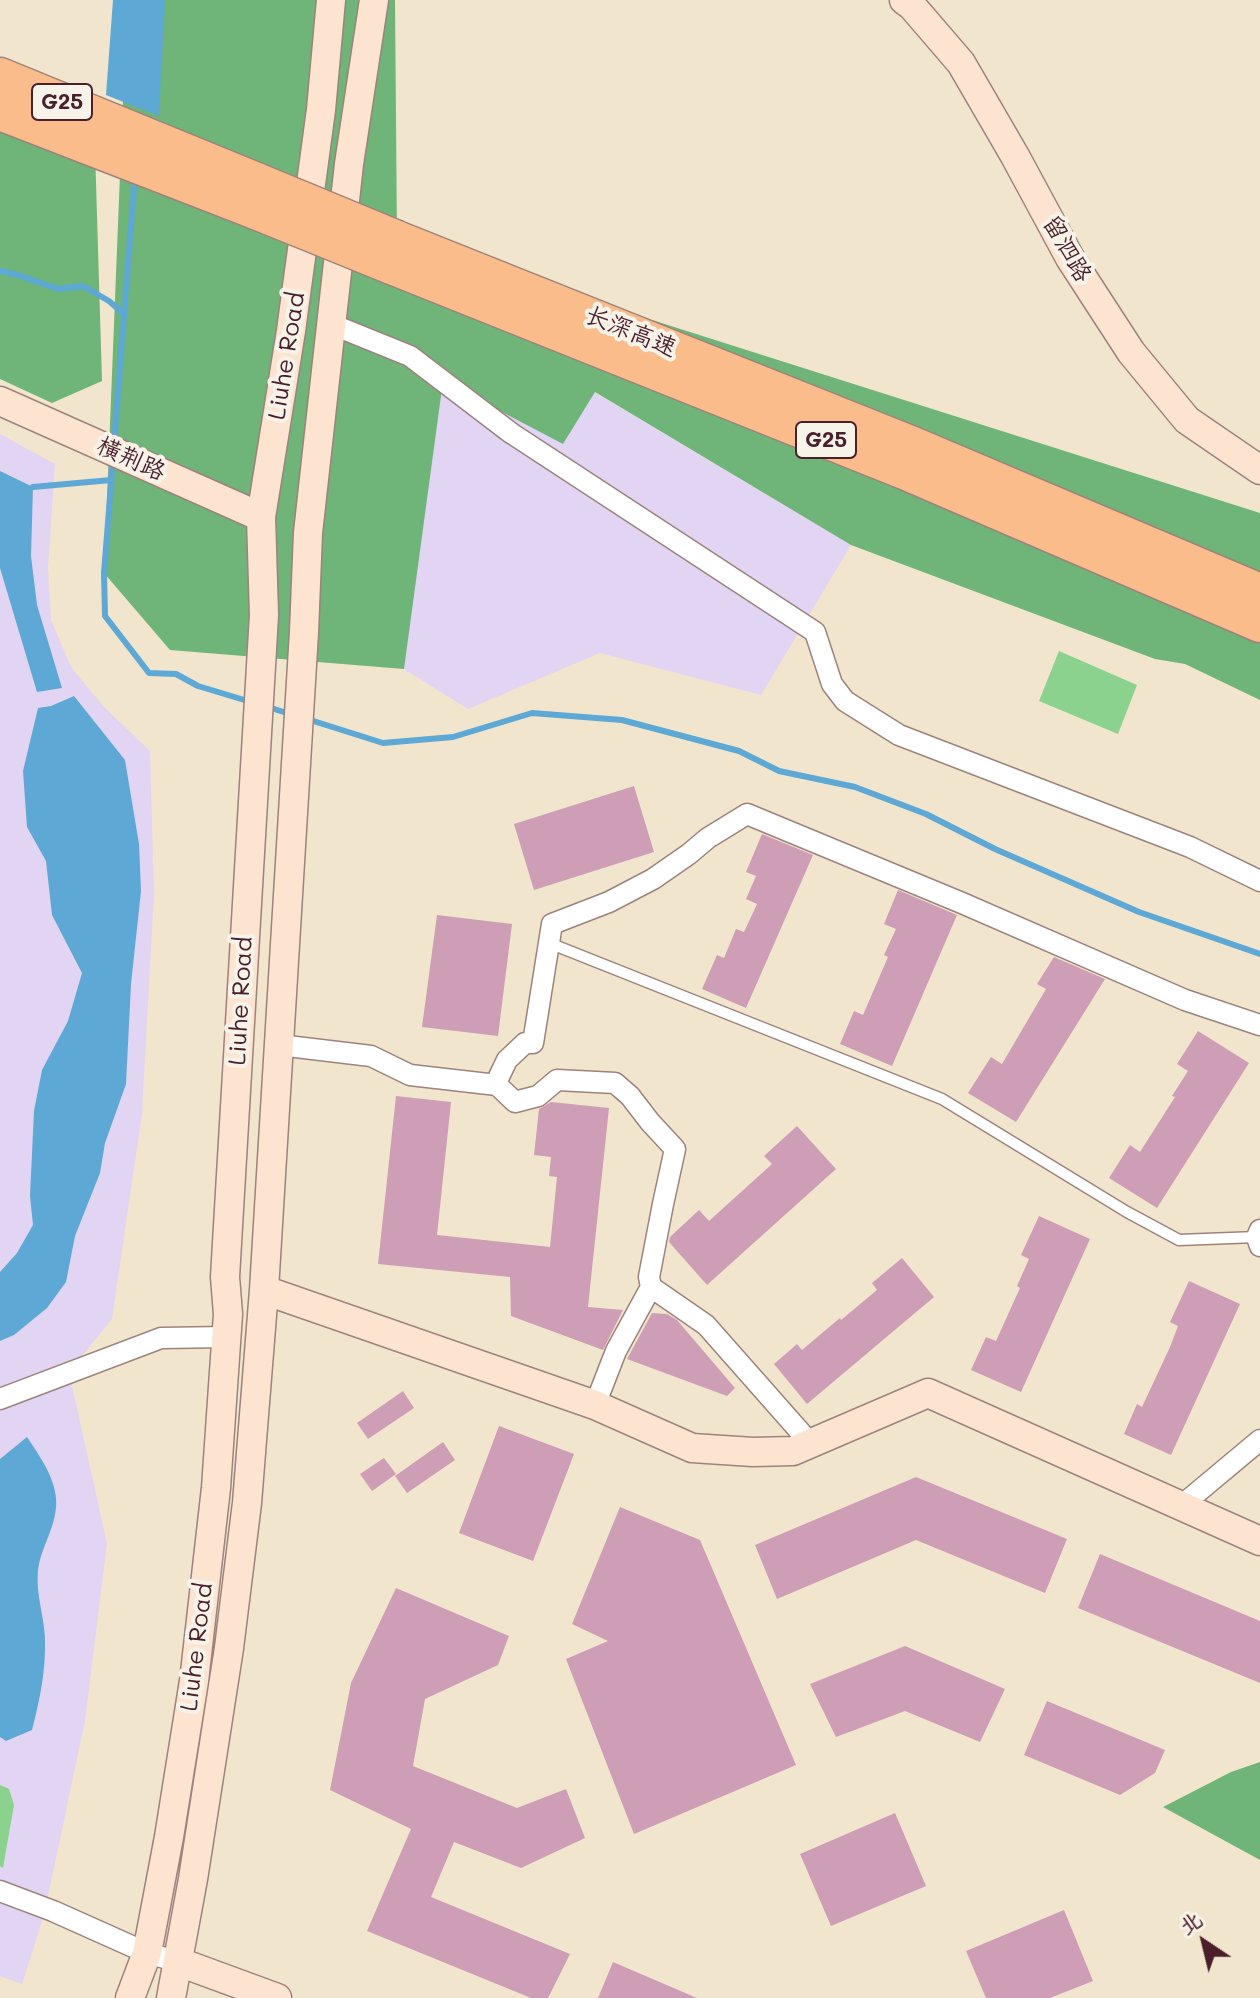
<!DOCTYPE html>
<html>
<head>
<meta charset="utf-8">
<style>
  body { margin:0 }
  #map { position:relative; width:1260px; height:1998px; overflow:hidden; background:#f1e6cd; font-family:Mali,"LXGW WenKai TC",sans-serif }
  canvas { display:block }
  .north { position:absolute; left:1164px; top:1902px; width:80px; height:80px; -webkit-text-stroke:6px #f7f3e8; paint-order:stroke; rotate:325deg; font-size:22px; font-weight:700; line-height:32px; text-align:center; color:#4a1f2b }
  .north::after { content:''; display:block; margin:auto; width:28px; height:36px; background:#4a1f2b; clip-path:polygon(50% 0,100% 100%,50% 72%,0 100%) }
</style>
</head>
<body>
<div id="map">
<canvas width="1260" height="1998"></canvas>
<div class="north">北</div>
</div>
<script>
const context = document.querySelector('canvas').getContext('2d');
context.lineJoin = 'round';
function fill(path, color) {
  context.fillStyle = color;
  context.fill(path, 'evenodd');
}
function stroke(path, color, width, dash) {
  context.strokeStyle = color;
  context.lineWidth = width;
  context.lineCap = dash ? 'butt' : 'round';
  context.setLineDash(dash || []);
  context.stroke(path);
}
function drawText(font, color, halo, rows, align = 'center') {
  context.font = font + ' Mali,"LXGW WenKai TC",sans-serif';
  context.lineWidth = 8;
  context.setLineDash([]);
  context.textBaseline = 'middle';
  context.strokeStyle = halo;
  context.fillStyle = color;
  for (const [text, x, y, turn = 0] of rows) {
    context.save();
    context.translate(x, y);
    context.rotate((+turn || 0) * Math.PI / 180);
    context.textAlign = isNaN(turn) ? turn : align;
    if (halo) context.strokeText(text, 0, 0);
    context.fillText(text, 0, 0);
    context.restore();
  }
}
const built = new Path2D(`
  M435,367L594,392L851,545L761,695L600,653L468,709L404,669Z
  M0,434L55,464L48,567L51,620L71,667L103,706L150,751L154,894L142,1114L112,1319L69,1372L107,1543L85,1721L44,1915L22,1984L0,1976Z`);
const green = new Path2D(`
  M1059,651L1137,685L1118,734L1039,701Z
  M0,1785L9,1789L14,1805L3,1868L0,1866Z`);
const forest = new Path2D(`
  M127,0H395L397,239L1260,513V700L1185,664L1155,659L851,545L595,392L563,444L443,381L404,669L170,650L104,573Z
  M0,100L95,149L102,381L52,403L0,379Z
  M1260,1762V1860L1163,1807L1231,1772Z`);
const water = new Path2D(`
  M113,0H165L159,116L106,95Z
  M0,471L33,487L31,556L37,605L62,688L37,692L0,568Z
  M74,696L125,760L139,844L141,891L131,984L126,1084L105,1143L100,1173L75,1236L66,1282L47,1308L14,1335L0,1341V1272L17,1253L33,1225L30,1196L34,1111L42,1070L68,1021L82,973L52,915L46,861L27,827L23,771L38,708L51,706Z
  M27,1437C39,1455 54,1476 56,1498C58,1522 44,1542 39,1564C34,1589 44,1614 45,1638C46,1670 40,1699 32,1730L6,1741L0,1737V1459Z`);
const stream = new Path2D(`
  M0,271L18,275L58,289L83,286L109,301L125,315
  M114,443L135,175
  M113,459L104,573L105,616L149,673L176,674L198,686L251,702
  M33,487L111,480
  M265,706L293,715
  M307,719L383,743L453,737L532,713L622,720L739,751L779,771L855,787L926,814L995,849L1139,912L1260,954`);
const building = new Path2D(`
  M634,786L654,852L534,890L514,824Z
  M762,834L813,855L746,1008L702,989L717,955L724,958L736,929L744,932L757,904L746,899L756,876L746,872Z
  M898,890L957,915L892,1066L840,1044L854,1011L863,1015L888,957L884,955L896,929L884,924Z
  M437,915L512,924L498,1036L422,1027Z
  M1054,957L1105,979L1016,1122L968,1093L991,1057L1002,1064L1046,989L1037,984Z
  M1198,1031L1249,1063L1157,1208L1109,1178L1130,1145L1140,1152L1175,1097L1172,1096L1188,1071L1177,1064Z
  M396,1096L451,1102L437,1235L550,1247L557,1177L549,1176L551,1157L534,1155L539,1109L551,1102L609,1108L588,1307L623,1310L603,1350L511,1316L510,1277L378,1264Z
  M797,1126L836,1169L707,1285L669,1242L670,1237L699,1210L709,1221L772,1164L764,1156Z
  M1039,1216L1090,1239L1021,1392L971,1370L986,1337L996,1341L1020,1288L1017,1286L1029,1259L1021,1255Z
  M902,1258L934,1297L807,1404L774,1364L797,1344L802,1350L840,1318L841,1320L877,1290L872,1283Z
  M1189,1281L1240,1304L1171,1455L1124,1434L1137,1404L1142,1407L1170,1347L1178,1326L1170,1322Z
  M652,1313L667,1314L677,1320L735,1388L727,1396L627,1359Z
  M403,1391L414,1408L368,1439L357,1423Z
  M499,1426L574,1454L533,1561L459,1533Z
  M443,1442L455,1460L407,1493L395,1476Z
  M384,1458L396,1474L372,1491L360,1474Z
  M916,1477L1067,1539L1045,1593L916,1540L777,1599L755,1545Z
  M620,1507L700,1540L796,1765L634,1834L566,1659L608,1641L572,1624Z
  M1100,1554L1260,1621V1683L1078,1608Z
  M396,1588L509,1636L498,1665L425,1699L413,1766L517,1808L566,1789L585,1838L521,1868L454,1842L431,1897L570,1954L548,1998H531L367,1931L411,1829L330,1790L351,1683Z
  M905,1646L1005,1689L980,1742L905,1711L836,1737L810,1684Z
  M1047,1701L1165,1750L1155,1773L1120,1795L1024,1755Z
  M895,1813L926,1886L831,1926L800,1854Z
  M1064,1910L1093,1981L1050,1998H986L966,1951Z
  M613,1962L697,1998H598Z`);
const lane = new Path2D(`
  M549,943L942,1099L1127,1212L1179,1240L1257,1237`);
const street = new Path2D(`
  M331,324L410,356L511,433L815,632L832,684L845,701L899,735L1190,847L1260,881
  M279,1045L371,1056L410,1075L497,1085L515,1102L538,1096L557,1080L615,1083L630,1096L650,1122L675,1149L663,1204L649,1277L651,1287L616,1351L595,1405
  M495,1085L507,1060L525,1043H533L552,924L609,902L653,879L689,854L708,838L747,814L962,903L1185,1000L1260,1025
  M1260,1230L1257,1237L1260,1246
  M651,1287L706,1325L811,1444
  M0,1399L161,1338L226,1337
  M1181,1506L1260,1440
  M0,1891L53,1911L147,1953L179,1962`);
const secondary = new Path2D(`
  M904,0L912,6L961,63L1015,156L1070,258L1131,352L1187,420L1260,470
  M0,401L261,517
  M264,1290L595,1405L692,1448L753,1452L793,1451L928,1393L1260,1541
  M179,1962L277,1998
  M130,1998L147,1953L169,1837L194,1681L216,1488L228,1314L225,1277L264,615L261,517L291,331L321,110L331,0
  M171,1998L193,1879L229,1648L247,1503L264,1290L304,632L308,533L349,164L374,0`);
const highway = new Path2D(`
  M0,76L259,182
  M0,112L253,210
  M397,239L913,445L1260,592
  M389,265L904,471L1260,624`);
const highwayBridge = new Path2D(`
  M259,182L397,239
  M253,210L389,265`);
const shields = [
  [62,102,60],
  [826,440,60]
];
const shieldNames = [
  ["G25",62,102],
  ["G25",826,440]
];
const streetNames = [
  ["留泗路",1067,249,60],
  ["长深高速",631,332,22],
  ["Liuhe Road",287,356,-81],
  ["横荆路",131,459,24],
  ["Liuhe Road",241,1001,-87],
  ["Liuhe Road",197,1647,-83]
];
fill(built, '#e2d4f3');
fill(green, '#8ad28d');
fill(forest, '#6fb478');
fill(water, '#5da8d5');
stroke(stream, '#5da8d5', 6);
fill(building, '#ce9db6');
stroke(lane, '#9e827c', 13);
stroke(street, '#9e827c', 23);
stroke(secondary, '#9e827c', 31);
stroke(highway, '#9e827c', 39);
stroke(lane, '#fff', 10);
stroke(street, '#fff', 20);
stroke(secondary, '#fde4d0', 28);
stroke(highway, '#f9bc8a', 36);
stroke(highwayBridge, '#9e827c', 39, []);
stroke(highwayBridge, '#f9bc8a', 36);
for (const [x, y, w] of shields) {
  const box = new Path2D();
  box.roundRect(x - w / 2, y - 18, w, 36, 6);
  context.fillStyle = '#f7f3e8';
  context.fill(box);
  stroke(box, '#4a1f2b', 2);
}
drawText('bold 22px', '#4a1f2b', null, shieldNames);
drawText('24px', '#4a1f2b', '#f7f3e8', streetNames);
</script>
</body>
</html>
